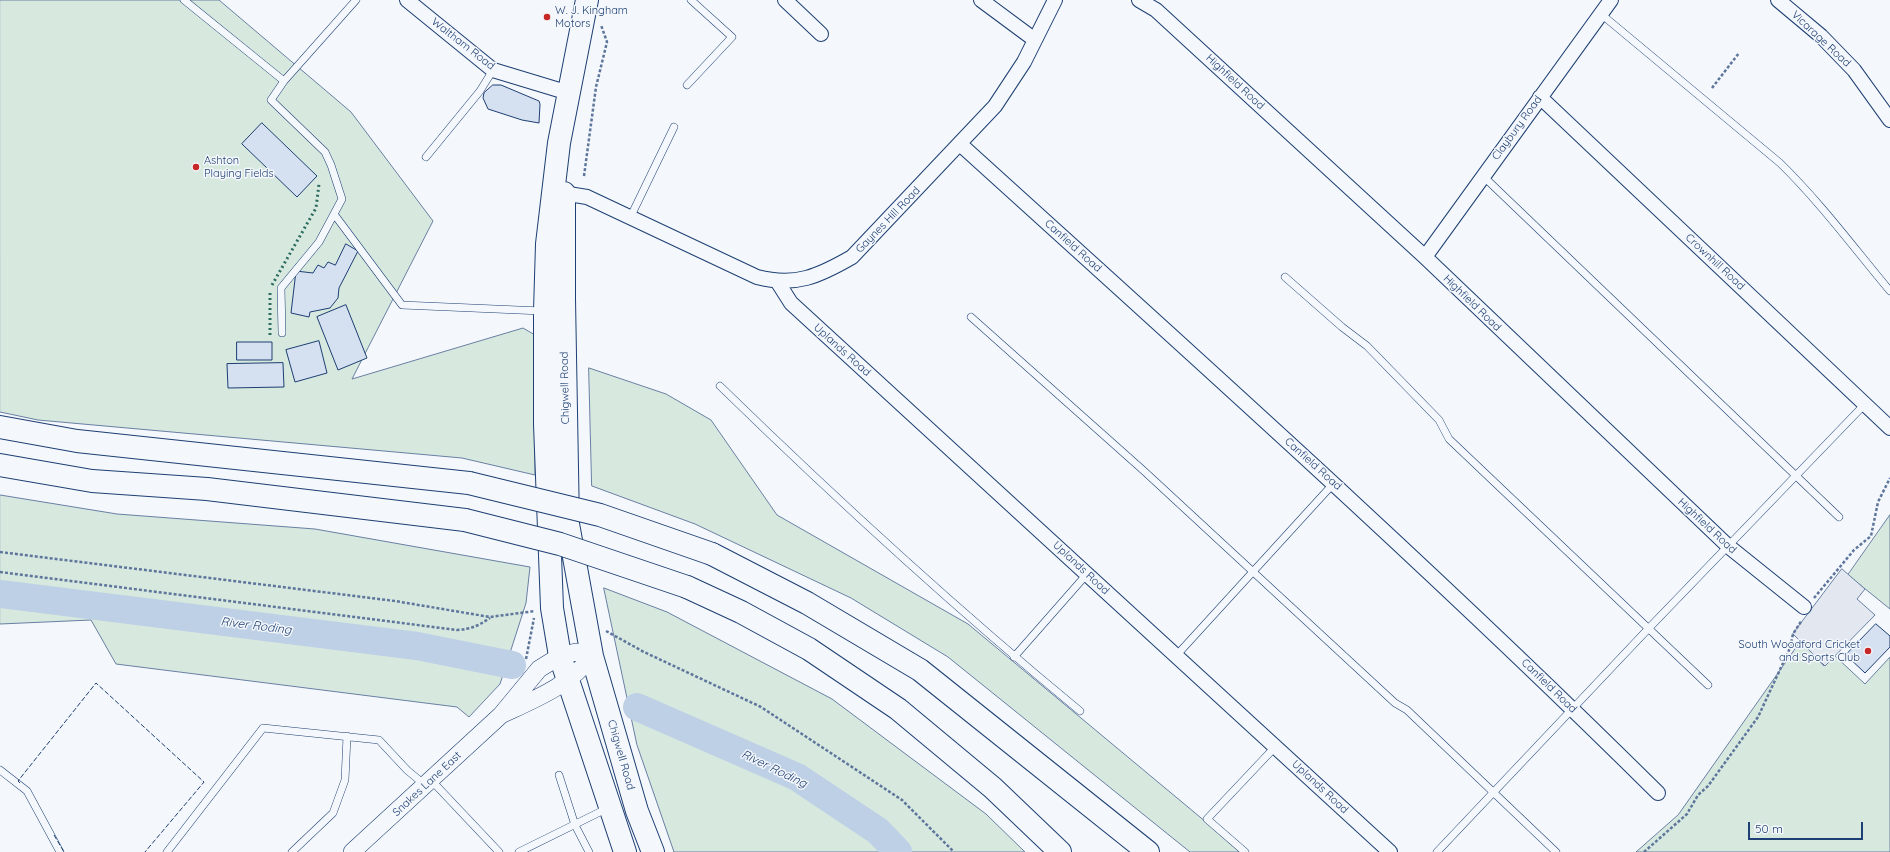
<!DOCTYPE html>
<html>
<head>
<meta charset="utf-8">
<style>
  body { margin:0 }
  #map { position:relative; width:1890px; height:852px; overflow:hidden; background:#f4f7fb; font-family:Quicksand,sans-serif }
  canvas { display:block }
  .scale { position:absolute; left:1748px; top:822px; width:115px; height:18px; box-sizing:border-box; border:2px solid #1d3f73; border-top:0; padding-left:5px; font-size:12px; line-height:14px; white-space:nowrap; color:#1d3f73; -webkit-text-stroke:3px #f4f7fb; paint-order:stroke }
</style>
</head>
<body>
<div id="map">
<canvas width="1890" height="852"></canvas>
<div class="scale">50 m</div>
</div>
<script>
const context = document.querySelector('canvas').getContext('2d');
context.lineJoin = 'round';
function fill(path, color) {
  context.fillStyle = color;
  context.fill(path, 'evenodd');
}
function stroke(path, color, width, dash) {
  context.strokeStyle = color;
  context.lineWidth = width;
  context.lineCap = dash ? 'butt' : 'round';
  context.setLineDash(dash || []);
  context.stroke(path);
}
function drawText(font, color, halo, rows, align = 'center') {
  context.font = font + ' Quicksand,sans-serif';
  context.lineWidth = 3;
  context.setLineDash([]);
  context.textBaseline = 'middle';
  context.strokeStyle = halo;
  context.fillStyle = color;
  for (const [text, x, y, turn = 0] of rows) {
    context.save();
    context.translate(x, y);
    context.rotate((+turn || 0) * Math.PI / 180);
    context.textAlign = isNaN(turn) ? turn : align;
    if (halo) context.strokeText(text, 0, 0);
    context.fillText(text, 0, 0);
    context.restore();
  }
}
const green = new Path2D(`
  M0,0H219L351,112L433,221L352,379L523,328L535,335V475L462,458L38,420L0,412Z
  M589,368L666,394L711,420L777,515L968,624L1242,852H1190L948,657L851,598L695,524L592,486Z
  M0,495L117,514L315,529L530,567L526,603L500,684L469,717L457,707L116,664L91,620L0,624Z
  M1890,515V609L1848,575Z
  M604,588L667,612L832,699L986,814L1025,852H674L637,745Z
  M1801,641L1824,666L1835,656L1865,684L1890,657V852H1636L1678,815Z`);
const parking = new Path2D(`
  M1842,569L1865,589L1857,599L1875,615L1825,666L1793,634Z`);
const river = new Path2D(`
  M0,594L417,646L512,665
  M637,707L797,777L878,831L898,852`);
const building = new Path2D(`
  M493,85H501L539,101L540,104L539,123L522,120L488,109L483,98L484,93Z
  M262,123L317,176L297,197L242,144Z
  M346,244L358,251L339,288L338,298L330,308L310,312L309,317L291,313L296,271L313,273L318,265L324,268L328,262L335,265Z
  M346,305L367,358L338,370L317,317Z
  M319,341L327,373L295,382L286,350Z
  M237,342H272V360H237Z
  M283,363L284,387L228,388L227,364Z
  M1876,624L1890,636V647L1865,673L1846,655Z`);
const path = new Path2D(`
  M1712,88L1739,53
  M584,176L596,87L607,42L601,25
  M0,552L395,601L490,617L535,611
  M0,572L457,630C471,629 478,626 490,618
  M1814,598L1854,550L1871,536L1878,502L1890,478
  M606,631L644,652L761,707L902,800L954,852
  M526,659L534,618
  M1644,852L1687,814L1698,795L1708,786L1758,717L1790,648L1793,634L1802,620`);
const service = new Path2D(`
  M184,0L284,81L271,100L325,152L331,165L342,199L319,242L281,288L282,333
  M1601,14L1780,163C1820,202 1854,248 1890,291
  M284,81L356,0
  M687,85L732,37L691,0
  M426,157L480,91L493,70
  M1483,176L1839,517
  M334,214L402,305L542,311
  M630,218L674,127
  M1285,277L1342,327L1367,346L1439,420L1449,439L1708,685
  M971,317L1144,471L1395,703L1407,710L1556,852
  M720,386C836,499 955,608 1080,711
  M1014,657L1087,574
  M1175,657L1334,483
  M0,770L27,791L60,852
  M559,775L575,825L589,852
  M431,780L499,852
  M167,852L263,728L379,740L407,770L425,785
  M292,852L333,813L345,780L347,736
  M519,852L608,808
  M1245,852L1207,819L1276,746
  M1437,852L1649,628L1865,404`);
const minor = new Path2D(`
  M407,0L493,70L569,93
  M785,0L821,34
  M981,0L1035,40
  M1139,0L1156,10L1425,257L1728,546L1804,607
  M1778,0L1821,36L1854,70L1890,120
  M1540,97L1890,428
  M960,144C1195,357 1432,569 1658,793
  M556,192L587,197L757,277C796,287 819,276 852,257L995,106L1024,62L1055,0
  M1425,257L1611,0
  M777,281L791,303L1390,852`);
const tertiary = new Path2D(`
  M352,852L501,715L539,669L560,656L576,652L592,656C569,686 535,699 501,715`);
const primary = new Path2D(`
  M587,0L559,143L547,244L545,311V424L552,608L560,656L625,852
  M564,193V299L568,524L592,656L637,811L653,852`);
const motorway = new Path2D(`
  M0,427L77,441L469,483
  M0,465L92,481L207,489L465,520
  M712,554L807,603L920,670L1148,852
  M687,587L741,612L809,649L898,709L993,788L1060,852`);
const motorwayBridge = new Path2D(`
  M469,483L600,515L712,554
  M465,520L560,544L687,587`);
const hedge = new Path2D(`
  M272,285L316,208L319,184
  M270,293V335`);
const fence = new Path2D(`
  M20,783L18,781L96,683L204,782L145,852
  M54,835L64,852`);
const markers = [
  [547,17,4,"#c62828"],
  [196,167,4,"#c62828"],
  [1868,651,4,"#c62828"]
];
const poiNames = [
  ["W. J. Kingham",555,11],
  ["Motors",555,24],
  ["Ashton",204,161],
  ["Playing Fields",204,174],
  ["South Woodford Cricket",1860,645,"right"],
  ["and Sports Club",1860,658,"right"]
];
const streetNames = [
  ["Vicarage Road",1821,39,43],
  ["Waltham Road",463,44,38],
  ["Highfield Road",1235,82,43],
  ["Claybury Road",1517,128,-54],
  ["Gaynes Hill Road",888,220,-46],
  ["Canfield Road",1073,246,42],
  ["Crownhill Road",1715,262,43],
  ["Highfield Road",1472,303,44],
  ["Uplands Road",842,350,42],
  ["Chigwell Road",565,388,-91],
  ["Canfield Road",1313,464,42],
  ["Highfield Road",1707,526,43],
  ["Uplands Road",1081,568,43],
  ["Canfield Road",1549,686,44],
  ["Chigwell Road",621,755,74],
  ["Snakes Lane East",427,784,-43],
  ["Uplands Road",1320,787,43]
];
const waterNames = [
  ["River Roding",256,626,7],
  ["River Roding",774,769,26]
];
fill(green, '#d7e8df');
stroke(green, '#687fa3', 1);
fill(parking, '#e3e8f0');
stroke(parking, '#687fa3', 1);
stroke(river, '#bed0e5', 28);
fill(building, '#d5e0f0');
stroke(building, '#1d3f73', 1);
stroke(service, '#1d3f73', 8);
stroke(minor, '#1d3f73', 16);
stroke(tertiary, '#1d3f73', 18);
stroke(primary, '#1d3f73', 24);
stroke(motorway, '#1d3f73', 24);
stroke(path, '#5e769c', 2.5, [3, 2]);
stroke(service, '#f4f7fb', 7);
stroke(minor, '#f4f7fb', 14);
stroke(tertiary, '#f4f7fb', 17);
stroke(primary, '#f4f7fb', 22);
stroke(motorway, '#f4f7fb', 22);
stroke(motorwayBridge, '#1d3f73', 24, []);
stroke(motorwayBridge, '#f4f7fb', 22);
stroke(hedge, '#2c6c60', 3, [2, 3]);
stroke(fence, '#1d3f73', 1, [5, 2]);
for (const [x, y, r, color] of markers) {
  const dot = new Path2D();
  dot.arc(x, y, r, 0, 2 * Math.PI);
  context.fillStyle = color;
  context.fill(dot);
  stroke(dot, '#f4f7fb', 1.5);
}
drawText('11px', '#1d3f73', '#f4f7fb', poiNames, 'left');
drawText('11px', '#1d3f73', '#f4f7fb', streetNames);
drawText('italic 12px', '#1d3f73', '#f4f7fb', waterNames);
</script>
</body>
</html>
